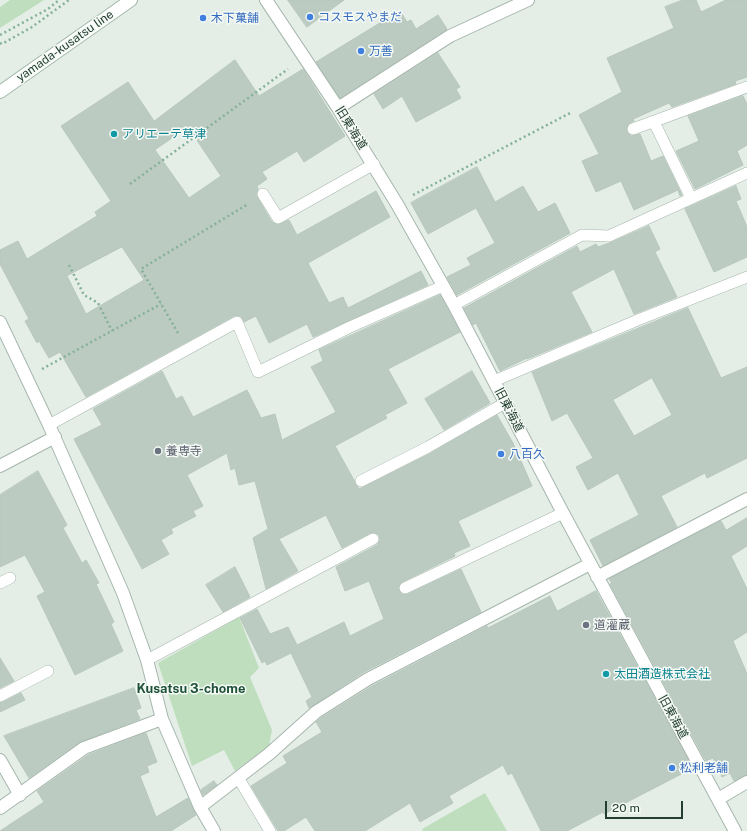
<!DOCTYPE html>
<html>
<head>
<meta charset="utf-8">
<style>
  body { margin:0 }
  #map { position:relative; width:747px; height:831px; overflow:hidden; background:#e4eee7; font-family:"Public Sans",sans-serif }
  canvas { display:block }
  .scale { position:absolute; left:605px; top:801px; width:78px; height:18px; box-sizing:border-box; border:2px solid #233f31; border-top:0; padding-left:5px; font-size:12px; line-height:14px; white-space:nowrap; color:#233f31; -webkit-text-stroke:3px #f5faf6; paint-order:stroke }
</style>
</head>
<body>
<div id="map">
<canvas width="747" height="831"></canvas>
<div class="scale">20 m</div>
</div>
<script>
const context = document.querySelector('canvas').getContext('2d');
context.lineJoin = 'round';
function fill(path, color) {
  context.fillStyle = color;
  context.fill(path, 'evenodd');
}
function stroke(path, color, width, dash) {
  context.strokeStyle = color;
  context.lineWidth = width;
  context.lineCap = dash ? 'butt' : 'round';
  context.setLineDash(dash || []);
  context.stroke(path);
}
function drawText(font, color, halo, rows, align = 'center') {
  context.font = font + ' "Public Sans","Noto Sans JP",sans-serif';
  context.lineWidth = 3;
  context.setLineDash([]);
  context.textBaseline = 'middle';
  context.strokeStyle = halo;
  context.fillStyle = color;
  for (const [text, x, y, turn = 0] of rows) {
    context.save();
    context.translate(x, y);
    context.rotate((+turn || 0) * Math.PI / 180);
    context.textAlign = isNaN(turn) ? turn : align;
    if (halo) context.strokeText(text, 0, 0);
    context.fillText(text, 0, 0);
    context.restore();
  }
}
const green = new Path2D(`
  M10,0H44L0,28V7Z
  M239,617L259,668L250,677L272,730L269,746L235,771L224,750L192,766L158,663Z
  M485,793L507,831H423L422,829Z`);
const building = new Path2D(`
  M288,0H344L307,27Z
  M683,0H696L701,12L726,0H747V77L735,81L736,84L672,107L669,103L633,119L634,121L628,124L627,132L631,136L640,134L651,161L663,156L682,195L680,196L678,190L634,210L621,181L596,192L582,161L599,154L579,115L622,92L607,58L674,28L665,7Z
  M402,14L407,22L411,20L416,29L438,15L447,29L340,98L316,62L388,18L390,21Z
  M438,53L460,87L456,89L461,98L416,122L402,96L383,109L374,94Z
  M235,60L259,96L303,69L345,136L304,162L297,151L262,172L267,179L257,186L258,189L256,195L272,222L278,225L289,220L297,235L376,191L390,217L308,263L329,303L343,297L348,308L421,271L428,285L313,337L307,324L269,343L256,316L244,322L241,316H234L86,397L60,352L49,358L39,341L37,343L25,321L29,319L0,264V250L18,241L27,259L97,216L95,212L111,201L61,126L128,82L154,121ZM187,128L191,134L192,133L221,176L189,198L155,150ZM122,247L144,280L86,314L67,276Z
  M743,96L747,104V145L737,151L743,165L695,189L676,151L699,141L688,116Z
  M477,167L495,202L523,186L538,212L555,203L570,233L457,295L447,277L471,265L467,258L495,243L476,208L428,234L411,203Z
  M736,186L741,199L736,201L747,227V257L714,272L685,209Z
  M649,226L660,249L655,252L677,297L634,314L614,269L571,292L592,332L527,359V358L500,371L476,323L473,325L464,308L577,246L580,252L596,244L598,247L612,242Z
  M440,295L460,332L388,369L407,403L385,415L387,418L335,446L359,489L431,453L497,415L513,443L532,486L458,521L470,546L454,553L455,556L402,582L398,587L401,594H408L461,569L481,612L364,672L309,708L306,701L312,697L291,653L267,665L265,661L262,663L240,618L257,609L270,634L288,627L297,645L344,622L350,636L384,619L369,581L345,591L336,567L377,545L380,540L379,535L376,533H370L342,548L326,515L279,539L298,571L266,589L253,538L268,529L255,481L239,485L235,468L231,470L227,453L187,475L203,506L193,511L196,516L171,529L173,533L161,540L169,554L142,569L74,439L102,425L93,409L162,371L176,399L182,396L193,417L247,390L261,418L275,414L282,440L336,412L311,367L323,361L319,350Z
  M688,308L721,378L747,367V458L707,478L705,473L661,496L677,527L603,566L590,540L639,515L618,473L588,490L576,467L593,458L567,413L552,421L532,372ZM652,378L672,415L634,436L613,400Z
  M472,371L490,403L444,430L425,399Z
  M38,471L67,525L63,528L82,563L86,560L99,583L96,584L114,622L111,624L123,651L75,675L37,596L45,592L25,555L0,567V495Z
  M747,518V546L731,556L747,589V632L733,641L747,674V775L734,781L730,773L722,777L713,758L706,761L610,584L612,583L609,579L721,521L726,530Z
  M235,567L250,597L223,612L206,585Z
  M596,591L693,768L604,814L603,812L567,831H541L512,773L508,775L503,765L449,796L453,803L420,822L410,803L365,831H315L306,817L284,831H278L251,786L287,763L283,756L322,732L316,722L321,718L372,686L487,626L488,628L550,596L557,611Z
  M0,658L14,681L0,688Z
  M134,688L141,708L136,710L140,719L80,742L29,778L4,736Z
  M21,693L25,700L0,712V703Z
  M146,733L157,762L147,766L149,772L140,776L156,817L188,798L196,815L171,831H0L44,802L37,791L88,755Z
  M214,781L217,785L203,795L201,790Z`);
const path = new Path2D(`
  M0,35L48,9L59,0
  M0,43L2,44L32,27L69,0
  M130,184L288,69
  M413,195L572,112
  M69,265L84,295L98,303L112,331
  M178,333L141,269L248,204
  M42,369L161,304`);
const lane = new Path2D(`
  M654,122L691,198
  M633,129L747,87
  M263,194L278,218L374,164
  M454,305L582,235L609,236L747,173
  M494,381L640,319L747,277
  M49,425L237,322L258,372L350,327L443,286
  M361,481L428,447L505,403
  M0,583L10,578
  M405,588L563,513
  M147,660L373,539
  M0,696L48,671
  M239,779L270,831`);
const street = new Path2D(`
  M266,0L338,108L397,204L454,305L563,513L735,831
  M338,108L450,36L528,0
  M0,322L49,425L123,593L147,660L162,719L200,807L214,831
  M0,466L55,437
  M597,577L747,499
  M0,760L20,795
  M718,799L747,782
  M200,807L269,754L316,712L368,679L590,564
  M0,808L84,748L162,719`);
const secondary = new Path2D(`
  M0,92L131,0`);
const markers = [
  [310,17,4,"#3f7fe0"],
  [203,18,4,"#3f7fe0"],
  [361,51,4,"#3f7fe0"],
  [114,134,4,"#0f9aa8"],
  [158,451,4,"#6b7280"],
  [501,454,4,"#3f7fe0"],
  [586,625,4,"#6b7280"],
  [606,674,4,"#0f9aa8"],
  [672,768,4,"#3f7fe0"]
];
const shopNames = [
  ["コスモスやまだ",318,17],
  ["木下菓舗",211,18],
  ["万善",369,51],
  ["八百久",509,454],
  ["松利老舗",680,768]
];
const streetNames = [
  ["yamada-kusatsu line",65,46,-35],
  ["旧東海道",351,128,58],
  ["旧東海道",509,410,63],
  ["旧東海道",673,717,61]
];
const cultureNames = [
  ["アリエーテ草津",122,134],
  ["太田酒造株式会社",614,674]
];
const worshipNames = [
  ["養専寺",166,451],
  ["道灌蔵",594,625]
];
const neighbourhoodNames = [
  ["Kusatsu 3-chome",191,689]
];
fill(green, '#bedebe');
fill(building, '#bccbc2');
stroke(building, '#b7c7bc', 1);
stroke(lane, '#a6b6ad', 12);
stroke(street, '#a6b6ad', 14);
stroke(secondary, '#a3b9ac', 14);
stroke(path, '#85b198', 2.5, [2, 3]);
stroke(lane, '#fff', 11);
stroke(street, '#fff', 12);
stroke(secondary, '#fff', 12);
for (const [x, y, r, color] of markers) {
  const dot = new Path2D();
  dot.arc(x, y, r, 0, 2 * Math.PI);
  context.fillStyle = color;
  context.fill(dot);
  stroke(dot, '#f5faf6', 1.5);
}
drawText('12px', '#366cbe', '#f5faf6', shopNames, 'left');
drawText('12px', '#233f31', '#f5faf6', streetNames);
drawText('12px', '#0d838f', '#f5faf6', cultureNames, 'left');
drawText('12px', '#5b616d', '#f5faf6', worshipNames, 'left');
drawText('bold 13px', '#1f5239', '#f5faf6', neighbourhoodNames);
</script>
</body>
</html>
